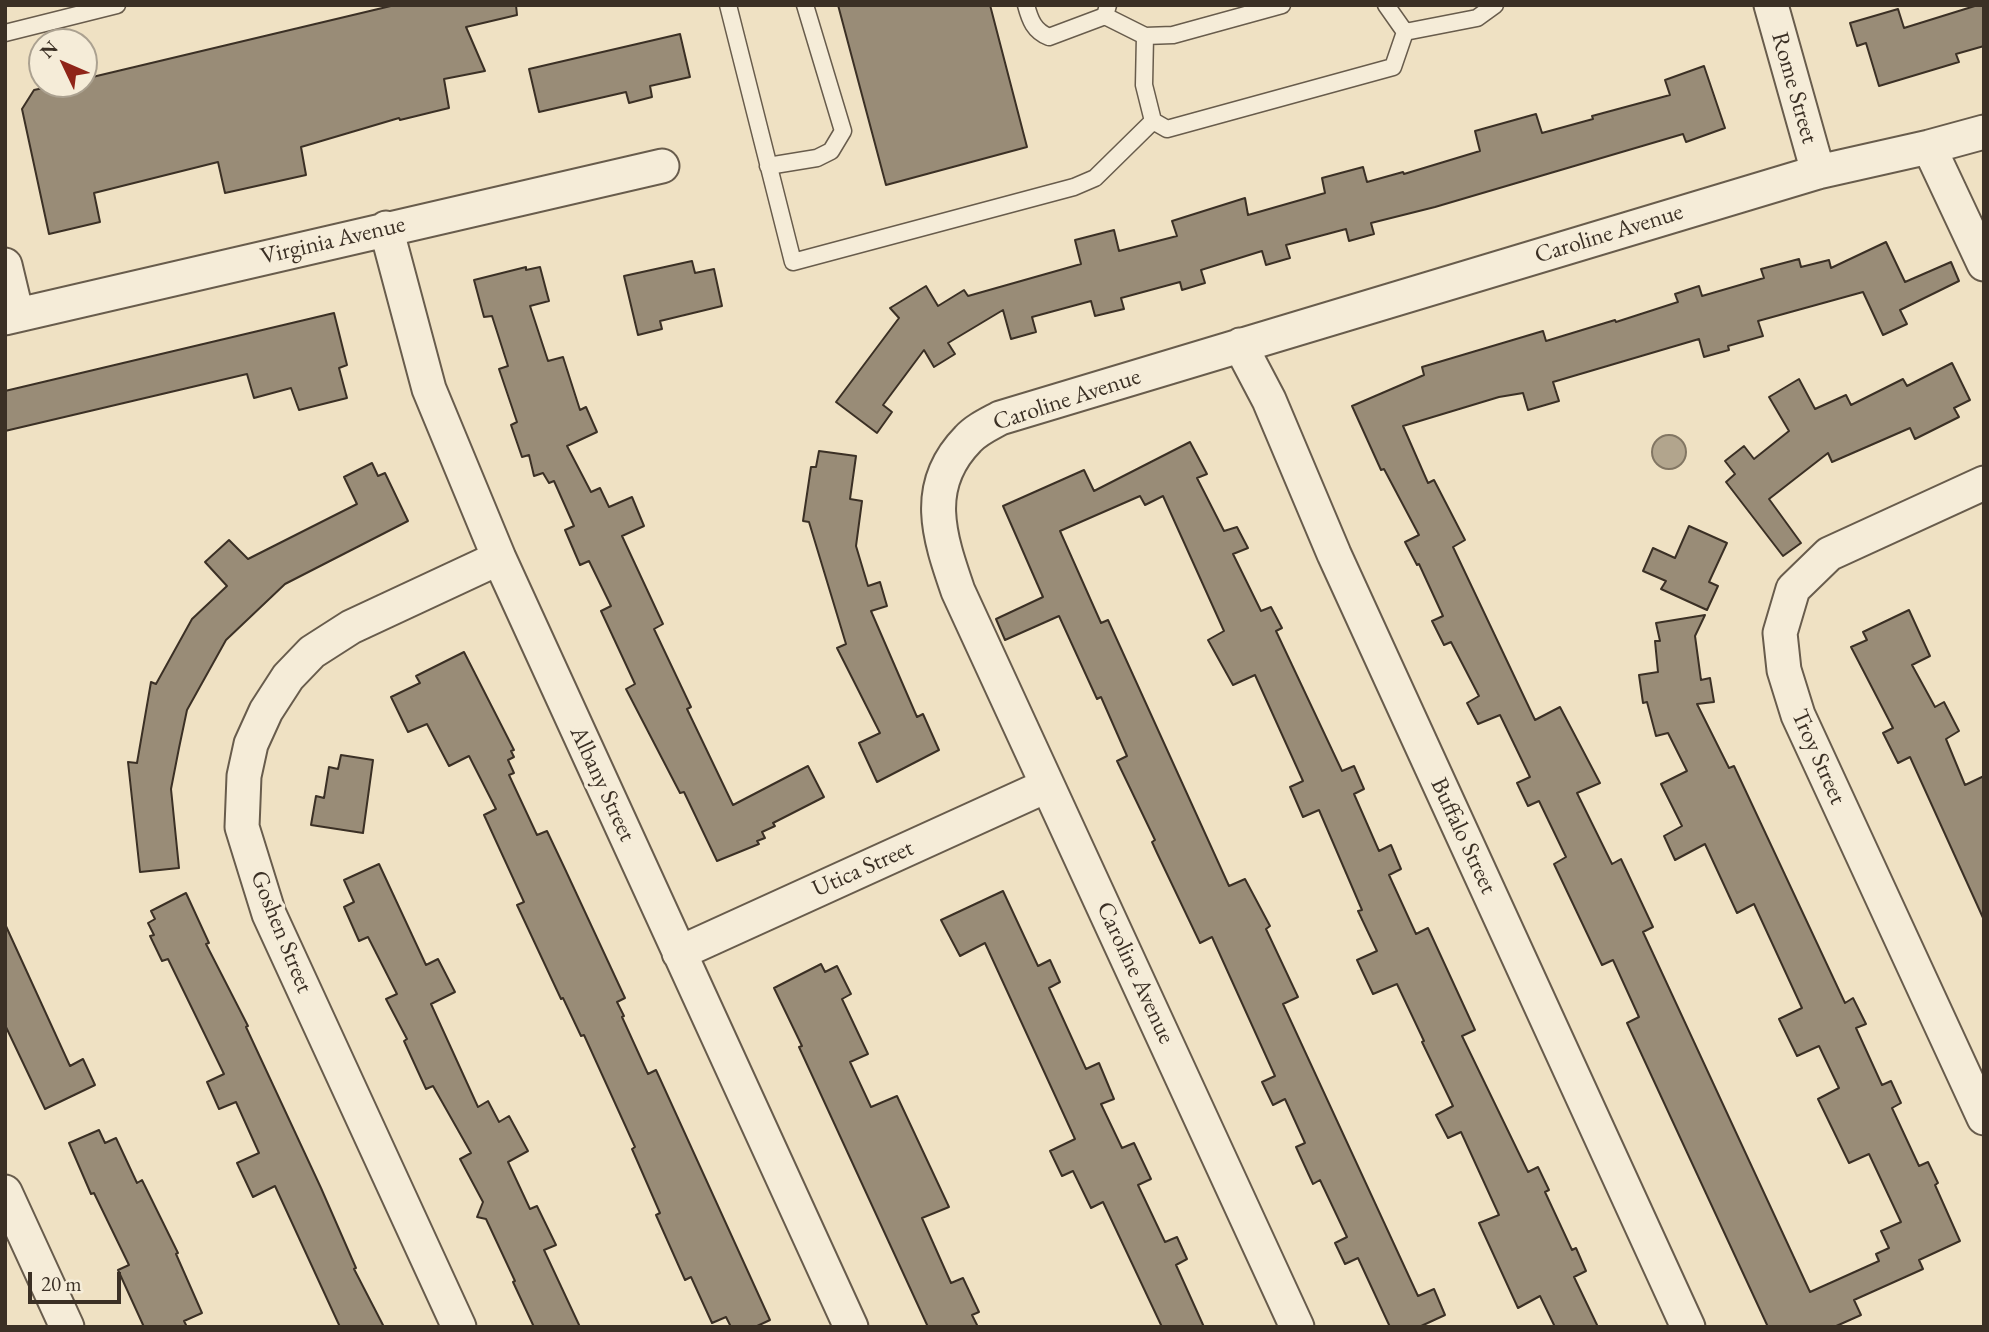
<!DOCTYPE html>
<html>
<head>
<meta charset="utf-8">
<style>
  body { margin:0 }
  #map { position:relative; width:1989px; height:1332px; overflow:hidden; background:#efe1c3; font-family:"EB Garamond",serif }
  canvas { display:block }
  .frame { position:absolute; inset:0; border:7px solid #3b3025; pointer-events:none }
  .north { position:absolute; left:28px; top:28px; width:70px; height:70px; box-sizing:border-box; background:#f5ecd8; border:2px solid #aba190; border-radius:50%; rotate:314deg; font-size:19px; font-weight:700; line-height:28px; text-align:center; color:#3b3025 }
  .north::after { content:''; display:block; margin:auto; width:24px; height:32px; background:#8f2418; clip-path:polygon(50% 0,100% 100%,50% 72%,0 100%) }
  .scale { position:absolute; left:28px; top:1272px; width:93px; height:32px; box-sizing:border-box; border:4px solid #3b3025; border-top:0; padding-left:9px; font-size:21px; line-height:24px; white-space:nowrap; color:#3b3025; -webkit-text-stroke:5px #f5ecd8; paint-order:stroke }
</style>
</head>
<body>
<div id="map">
<canvas width="1989" height="1332"></canvas>
<div class="frame"></div>
<div class="north">N</div>
<div class="scale">20 m</div>
</div>
<script>
const context = document.querySelector('canvas').getContext('2d');
context.lineJoin = 'round';
function fill(path, color) {
  context.fillStyle = color;
  context.fill(path, 'evenodd');
}
function stroke(path, color, width, dash) {
  context.strokeStyle = color;
  context.lineWidth = width;
  context.lineCap = dash ? 'butt' : 'round';
  context.setLineDash(dash || []);
  context.stroke(path);
}
function drawText(font, color, halo, rows, align = 'center') {
  context.font = font + ' "EB Garamond",serif';
  context.lineWidth = 7;
  context.setLineDash([]);
  context.textBaseline = 'middle';
  context.strokeStyle = halo;
  context.fillStyle = color;
  for (const [text, x, y, turn = 0] of rows) {
    context.save();
    context.translate(x, y);
    context.rotate((+turn || 0) * Math.PI / 180);
    context.textAlign = isNaN(turn) ? turn : align;
    if (halo) context.strokeText(text, 0, 0);
    context.fillText(text, 0, 0);
    context.restore();
  }
}
const water = new Path2D(`
  M1652 452a17 17 0 1 1 34 0a17 17 0 1 1-34 0Z`);
const building = new Path2D(`
  M395,5H516L517,15L466,27L485,71L444,79L449,108L400,120L399,118L301,147L306,175L225,193L218,162L94,193L100,222L49,234L22,109L34,90L62,84H84V79Z
  M838,5H990L1027,147L886,185Z
  M1978,5H1984V46L1956,54L1959,62L1879,86L1866,43L1857,46L1850,23L1898,9L1904,28Z
  M680,34L690,77L650,86L652,97L629,103L626,92L539,112L529,69Z
  M1704,66L1725,128L1686,142L1683,134L1435,207L1371,223L1374,234L1349,241L1346,229L1286,245L1290,258L1266,265L1262,251L1201,270L1205,283L1182,290L1180,282L1121,298L1124,309L1095,316L1091,301L1032,317L1036,332L1011,339L1003,310L948,343L955,354L934,367L924,350L883,405L892,412L877,433L836,402L899,318L890,308L926,286L938,306L964,290L968,296L1081,264L1075,240L1114,230L1119,251L1177,236L1172,221L1245,198L1248,215L1325,193L1322,178L1363,167L1367,182L1403,172L1404,174L1480,151L1475,131L1536,114L1542,133L1593,119L1592,116L1670,95L1665,80Z
  M1886,242L1905,282L1951,262L1959,281L1900,310L1907,324L1883,335L1863,292L1758,321L1763,336L1728,346L1729,350L1704,357L1699,339L1553,382L1559,401L1528,410L1523,393L1499,397L1403,426L1428,483L1434,480L1465,540L1453,547L1535,720L1560,707L1600,783L1577,793L1612,864L1621,859L1653,927L1643,932L1810,1292L1879,1261L1876,1254L1889,1248L1881,1231L1901,1222L1869,1154L1849,1163L1818,1099L1839,1088L1819,1046L1797,1056L1779,1019L1802,1008L1754,904L1737,913L1705,844L1675,860L1664,836L1682,826L1661,784L1687,771L1668,733L1656,736L1647,702L1643,703L1639,675L1658,672L1655,641H1660L1656,623L1705,615L1695,636L1701,680L1710,678L1714,702L1697,704L1729,768L1734,766L1845,1003L1853,998L1866,1024L1856,1028L1882,1085L1891,1081L1901,1103L1892,1108L1919,1166L1928,1162L1938,1183L1935,1185L1960,1241L1919,1260L1923,1269L1854,1300L1861,1315L1834,1327H1768L1627,1023L1639,1017L1613,960L1602,965L1554,864L1566,857L1539,801L1528,806L1517,783L1530,777L1500,715L1478,724L1467,703L1479,696L1451,642L1444,645L1432,621L1443,616L1419,564L1417,565L1405,542L1419,535L1384,469L1381,470L1352,406L1424,375L1422,367L1543,331L1546,341L1615,320L1616,322L1678,302L1675,294L1699,286L1702,296L1764,278L1761,269L1799,259L1801,267L1829,260L1831,268Z
  M692,261L695,273L714,269L722,306L660,321L662,329L638,335L624,276Z
  M526,267V270L540,267L549,301L530,306L548,361L563,357L580,410L586,407L597,432L567,446L591,492L600,488L609,507L632,497L644,526L622,536L663,624L654,629L691,707L687,709L733,805L808,766L824,797L773,823L775,826L762,832L765,838L757,841L759,844L717,861L684,792L680,793L626,689L635,684L601,611L611,606L589,561L580,565L565,530L574,526L554,481L549,483L543,473L534,476L529,455L522,457L511,425L517,422L499,369L508,366L492,316L484,317L474,280Z
  M334,313L347,365L339,368L347,398L299,410L291,388L254,398L247,374L5,431V391Z
  M1952,363L1970,400L1954,408L1959,417L1915,439L1910,428L1832,462L1828,453L1769,499L1801,543L1783,556L1726,482L1735,474L1725,461L1744,446L1754,459L1789,431L1769,397L1799,379L1815,409L1846,395L1851,405L1903,379L1907,386Z
  M1190,442L1207,474L1197,478L1224,531L1237,527L1248,548L1233,554L1261,611L1271,607L1282,628L1276,631L1342,771L1354,766L1364,789L1354,794L1379,851L1391,845L1401,869L1389,875L1416,934L1428,928L1475,1030L1462,1036L1528,1172L1538,1167L1549,1190L1545,1192L1572,1250L1576,1248L1586,1271L1574,1277L1598,1327H1555L1540,1296L1518,1308L1479,1223L1499,1215L1461,1132L1448,1138L1436,1115L1453,1106L1422,1042L1424,1041L1397,984L1373,994L1357,960L1377,951L1358,911L1362,910L1319,810L1303,817L1290,787L1303,781L1255,675L1233,685L1208,640L1224,631L1163,496L1145,505L1140,496L1060,531L1101,623L1108,620L1229,886L1245,879L1270,926L1266,929L1298,997L1283,1004L1418,1296L1434,1289L1445,1315L1419,1327H1390L1358,1258L1345,1264L1335,1243L1347,1237L1320,1180L1313,1184L1296,1147L1305,1143L1285,1099L1273,1105L1262,1082L1275,1076L1212,937L1200,943L1157,853L1152,842L1155,840L1117,761L1127,756L1101,697L1097,699L1059,616L1005,640L996,619L1043,597L1003,506L1084,470L1094,491Z
  M819,451L856,456L850,499L862,501L856,546L868,586L880,582L887,606L871,611L917,717L923,714L939,750L877,782L859,743L880,733L837,648L846,644L809,522L803,521L811,467H816Z
  M372,463L378,476L385,473L408,521L285,584L226,640L187,710L179,748L171,789L179,868L140,872L128,762L137,763L151,682L156,684L192,619L227,586L205,562L229,540L248,559L357,504L344,477Z
  M1689,526L1727,543L1709,582L1718,586L1707,610L1661,589L1666,581L1643,571L1653,548L1675,558Z
  M1909,610L1930,656L1912,665L1935,707L1944,702L1959,731L1946,739L1965,785L1984,776V920L1910,757L1898,763L1883,733L1893,728L1851,647L1867,640L1863,632Z
  M464,652L514,750L511,751L514,757L508,760L514,773L509,775L537,835L547,831L565,869L625,998L617,1002L624,1016L622,1017L648,1074L656,1070L770,1320L755,1327H731L726,1317L712,1323L691,1277L685,1280L656,1215L660,1213L632,1149L635,1147L584,1035L581,1036L563,998L561,999L517,905L524,902L484,815L496,809L469,756L449,766L427,724L408,732L391,697L420,683L416,676Z
  M341,755L373,760L363,833L311,825L316,796L324,798L329,767L338,769Z
  M379,864L426,965L438,959L455,992L431,1004L478,1107L488,1101L499,1122L509,1116L528,1151L508,1162L530,1209L537,1206L556,1245L544,1250L580,1327H534L513,1282L515,1281L486,1219L477,1217L483,1202L460,1159L471,1153L433,1086L426,1089L404,1041L407,1039L386,999L397,994L368,937L359,941L344,907L354,902L344,880Z
  M1003,891L1038,966L1050,960L1060,982L1049,988L1086,1069L1099,1063L1114,1099L1101,1104L1122,1148L1134,1143L1151,1179L1138,1185L1165,1242L1177,1237L1187,1259L1176,1265L1204,1327H1162L1103,1202L1091,1208L1073,1171L1062,1176L1050,1151L1075,1139L985,943L960,956L941,920Z
  M186,893L209,943L206,944L248,1026L246,1027L321,1188L356,1268L354,1269L384,1327H340L275,1186L253,1197L237,1163L259,1153L236,1102L219,1109L207,1082L224,1074L168,959L162,961L150,936L154,935L148,923L155,919L151,911Z
  M5,924L70,1066L83,1059L95,1085L45,1109L5,1025Z
  M821,964L825,972L837,966L851,994L842,999L868,1054L850,1062L871,1107L897,1096L949,1207L922,1218L951,1283L963,1278L979,1312L972,1315L978,1327H928L799,1047L802,1046L774,988Z
  M99,1130L105,1143L116,1138L137,1183L142,1180L178,1253L176,1254L202,1313L184,1321L187,1327H144L118,1270L129,1265L94,1193L91,1194L69,1143Z`);
const lane = new Path2D(`
  M728,5L793,262L1074,187L1095,178L1153,121
  M1026,5C1030,20 1034,31 1049,37L1105,16L1108,5
  M1105,16L1145,36L1173,35L1282,5
  M1405,32L1477,18L1495,5
  M5,33L117,5
  M1145,36L1144,85L1153,121L1167,129L1393,67L1405,32L1386,5
  M768,166L817,158L831,151L843,131L805,5`);
const street = new Path2D(`
  M1771,5L1818,172
  M1929,147L1984,264
  M386,228L429,389L499,558L851,1327
  M5,265L17,315
  M5,318L662,166
  M1240,345L1269,400L1334,554L1688,1327
  M1984,483L1829,554L1793,589L1780,633L1784,670L1798,715L1984,1118
  M679,953L1046,786
  M5,1192L67,1327
  M459,1327L269,914L242,827L244,776L251,744L266,711L288,677L312,652L351,627L499,558
  M1297,1327L958,591C939,536 922,486 968,439C976,430 989,424 1000,418L1818,172L1929,147L1984,132`);
const streetNames = [
  ["Rome Street",1794,88,74],
  ["Caroline Avenue",1609,234,-17],
  ["Virginia Avenue",333,241,-13],
  ["Caroline Avenue",1067,400,-18],
  ["Troy Street",1818,757,66],
  ["Albany Street",602,784,65],
  ["Buffalo Street",1463,836,65],
  ["Utica Street",863,869,-24],
  ["Goshen Street",281,932,68],
  ["Caroline Avenue",1135,973,65]
];
fill(water, '#b2a58d');
stroke(water, '#827663', 2);
fill(building, '#998c77');
stroke(building, '#3b3025', 2);
stroke(lane, '#685c4c', 19);
stroke(street, '#685c4c', 37);
stroke(lane, '#f5ecd8', 16);
stroke(street, '#f5ecd8', 33);
drawText('24px', '#3b3025', '#f5ecd8', streetNames);
</script>
</body>
</html>
